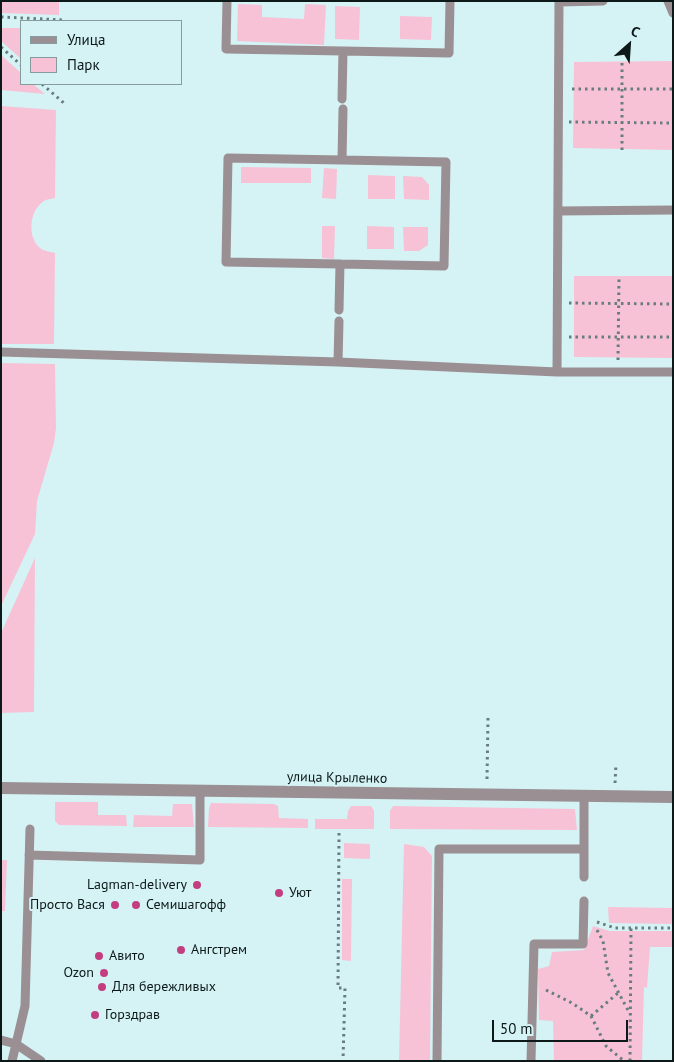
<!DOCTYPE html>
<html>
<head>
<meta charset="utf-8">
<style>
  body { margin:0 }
  #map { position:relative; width:674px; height:1062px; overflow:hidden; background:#d5f3f5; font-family:"PT Sans",sans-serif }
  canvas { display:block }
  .frame { position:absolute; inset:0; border:2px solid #0d1819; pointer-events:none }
  .legend { position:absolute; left:20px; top:20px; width:162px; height:65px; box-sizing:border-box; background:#d5f3f5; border:1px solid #859b9d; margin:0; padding:6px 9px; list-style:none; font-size:15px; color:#0d1819 }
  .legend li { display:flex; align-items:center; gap:10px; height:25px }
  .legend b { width:25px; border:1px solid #859b9d }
  .north { position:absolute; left:604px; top:20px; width:50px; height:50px; -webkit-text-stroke:4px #d5f3f5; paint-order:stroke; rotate:26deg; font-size:14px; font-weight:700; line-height:20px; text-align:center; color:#0d1819 }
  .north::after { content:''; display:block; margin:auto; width:18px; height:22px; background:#0d1819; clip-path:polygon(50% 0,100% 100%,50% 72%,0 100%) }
  .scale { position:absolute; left:492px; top:1020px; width:136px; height:22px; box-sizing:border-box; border:2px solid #0d1819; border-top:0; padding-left:6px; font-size:15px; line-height:18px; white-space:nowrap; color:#0d1819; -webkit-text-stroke:4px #d5f3f5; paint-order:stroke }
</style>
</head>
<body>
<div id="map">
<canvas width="674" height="1062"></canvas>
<div class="frame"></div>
<ul class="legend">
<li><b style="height:6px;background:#9a8f93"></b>Улица</li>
<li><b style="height:14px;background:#f7c2d6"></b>Парк</li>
</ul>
<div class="north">С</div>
<div class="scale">50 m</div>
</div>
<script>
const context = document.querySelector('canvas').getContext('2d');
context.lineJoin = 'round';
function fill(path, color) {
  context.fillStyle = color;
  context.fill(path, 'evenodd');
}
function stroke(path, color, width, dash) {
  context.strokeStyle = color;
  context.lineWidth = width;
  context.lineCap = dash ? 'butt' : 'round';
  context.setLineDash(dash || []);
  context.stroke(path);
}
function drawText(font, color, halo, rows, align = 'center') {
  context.font = font + ' "PT Sans",sans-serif';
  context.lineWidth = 4;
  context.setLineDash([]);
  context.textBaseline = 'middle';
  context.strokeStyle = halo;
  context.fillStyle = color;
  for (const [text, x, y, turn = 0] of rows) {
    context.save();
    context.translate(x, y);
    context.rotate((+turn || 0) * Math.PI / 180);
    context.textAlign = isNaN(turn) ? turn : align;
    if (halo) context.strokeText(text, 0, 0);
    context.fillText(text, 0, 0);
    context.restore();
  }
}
const green = new Path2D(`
  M1,1H59V15L1,13Z
  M238,4L262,5V17L304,19L305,4L326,5L324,45L237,41Z
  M335,6L360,7L359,40L335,39Z
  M400,16L432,17L431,40L400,39Z
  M1,28H21V59L1,41Z
  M1,55L21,73V84H33L45,94L1,90Z
  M673,61V150L573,148L574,62Z
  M1,106L56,110L55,198C52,199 47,199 44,201C29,210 27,237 40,248C44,251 50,252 55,253L54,344H1Z
  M241,167L311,168V183H241Z
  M324,168L337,169L336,199L322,198Z
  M368,175L395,176V199H368Z
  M403,176L422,177L429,185V200L404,199Z
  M322,226H335L334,259L322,258Z
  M367,226L394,227V249H367Z
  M403,227H428V245L419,251H404Z
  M574,276H673V358L574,357Z
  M1,363L55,364L56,428L54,443L37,501L35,534L1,606Z
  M35,558L34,712L1,713V633Z
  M55,802H98V815H126L127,826L59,825L55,821Z
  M211,803L274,804L278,806L279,818L308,819V828L208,827L209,808Z
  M173,804H192L194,827H133L134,815L172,816Z
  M351,806H371L374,811V829H315V819H347L348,811Z
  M393,806L575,809L577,830L390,829V811Z
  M344,843L370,844V859L344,858Z
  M404,844L424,847L432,856L430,1061H399Z
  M1,860H7L5,911H1Z
  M342,879H352L351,961L342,960Z
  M608,907L673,908V924L609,923Z
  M593,926L610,931H673V947H650L647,988L644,987L642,1061H554L553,1021L539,1020L538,969L549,966L552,952L584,950Z`);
const path = new Path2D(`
  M1,17L64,20
  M1,47L21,65
  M42,84L65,104
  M572,89H673
  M569,122L673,123
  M622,150V61
  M569,303L673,304
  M569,337H673
  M618,360L619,276
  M487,779L488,718
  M615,783L616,764
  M339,833L338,988H345L343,1061
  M597,922L615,928H673
  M597,930L603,941L608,973L629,1012
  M546,990L572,1003L591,1016L606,1046L624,1061
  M591,1016L618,993
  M630,1061L631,928`);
const service = new Path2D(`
  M227,1L226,49L343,51L342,99
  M668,1L673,13
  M559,2L603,1
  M343,51L449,53L450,1
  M558,211L673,210
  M340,264L444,266L446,162L342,160
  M339,310L340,264L226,262L228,158L342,160L343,109
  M1,352L338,362L339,321
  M338,362L557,372L559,1
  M557,372H673
  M584,796V877
  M29,855L200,860V791
  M1,1040L16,1044L41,1061
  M12,1061L25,1006L30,829
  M437,1061L439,849H584
  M531,1061L534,944H583L584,901`);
const minor = new Path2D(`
  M1,788L673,797`);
const markers = [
  [197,885,5,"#c33e80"],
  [279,893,5,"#c33e80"],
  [115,905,5,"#c33e80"],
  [136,905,5,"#c33e80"],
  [181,950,5,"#c33e80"],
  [99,956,5,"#c33e80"],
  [104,973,5,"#c33e80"],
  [102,987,5,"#c33e80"],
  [95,1015,5,"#c33e80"]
];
const streetNames = [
  ["улица Крыленко",337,778,1]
];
const poiNames = [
  ["Lagman-delivery",187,885,"right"],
  ["Уют",289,893],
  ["Просто Вася",105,905,"right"],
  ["Семишагофф",146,905],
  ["Ангстрем",191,950],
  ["Авито",109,956],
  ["Ozon",94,973,"right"],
  ["Для бережливых",112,987],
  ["Горздрав",105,1015]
];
fill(green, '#f7c2d6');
stroke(path, '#687c7d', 3, [2.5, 4]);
stroke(service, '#9a8f93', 9);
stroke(minor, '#9a8f93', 12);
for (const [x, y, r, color] of markers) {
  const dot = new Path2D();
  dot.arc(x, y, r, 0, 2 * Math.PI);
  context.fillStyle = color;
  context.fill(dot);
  stroke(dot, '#d5f3f5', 2);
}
drawText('14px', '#0d1819', '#d5f3f5', streetNames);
drawText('14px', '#0d1819', '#d5f3f5', poiNames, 'left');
</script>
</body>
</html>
